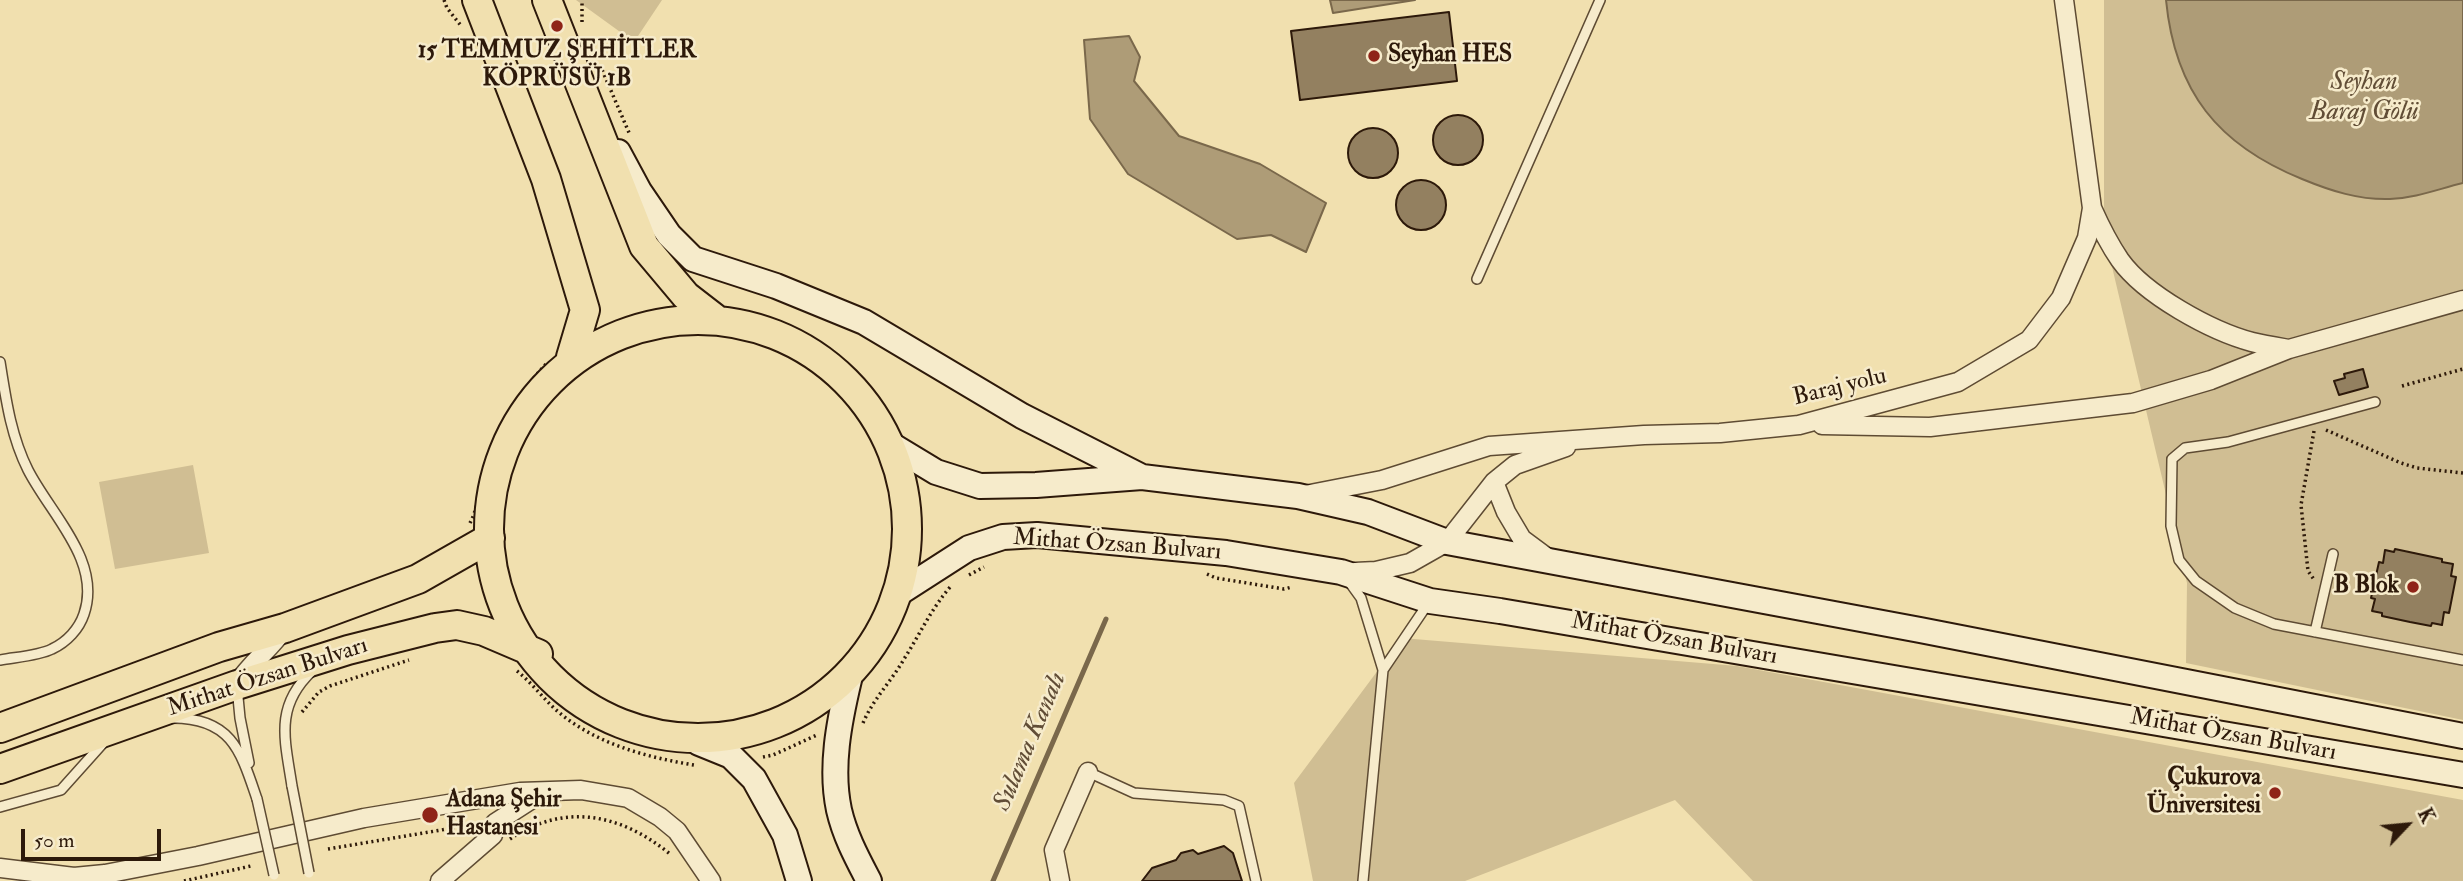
<!DOCTYPE html>
<html>
<head>
<meta charset="utf-8">
<style>
  body { margin:0 }
  #map { position:relative; width:2463px; height:881px; overflow:hidden; background:#f1e0af; font-family:"IM FELL Double Pica",serif }
  canvas { display:block }
  .north { position:absolute; left:2372px; top:790px; width:70px; height:70px; -webkit-text-stroke:5px #f6ebcb; paint-order:stroke; rotate:64deg; font-size:19px; font-weight:700; line-height:28px; text-align:center; color:#2d190a }
  .north::after { content:''; display:block; margin:auto; width:24px; height:32px; background:#2d190a; clip-path:polygon(50% 0,100% 100%,50% 72%,0 100%) }
  .scale { position:absolute; left:21px; top:829px; width:140px; height:32px; box-sizing:border-box; border:4px solid #2d190a; border-top:0; padding-left:9px; font-size:21px; line-height:24px; white-space:nowrap; color:#2d190a; -webkit-text-stroke:5px #f6ebcb; paint-order:stroke }
</style>
</head>
<body>
<div id="map">
<canvas width="2463" height="881"></canvas>
<div class="north">K</div>
<div class="scale">50 m</div>
</div>
<script>
const context = document.querySelector('canvas').getContext('2d');
context.lineJoin = 'round';
function fill(path, color) {
  context.fillStyle = color;
  context.fill(path, 'evenodd');
}
function stroke(path, color, width, dash) {
  context.strokeStyle = color;
  context.lineWidth = width;
  context.lineCap = dash ? 'butt' : 'round';
  context.setLineDash(dash || []);
  context.stroke(path);
}
function drawText(font, color, halo, rows, align = 'center') {
  context.font = font + ' "IM FELL Double Pica",serif';
  context.lineWidth = 5;
  context.setLineDash([]);
  context.textBaseline = 'middle';
  context.strokeStyle = halo;
  context.fillStyle = color;
  for (const [text, x, y, turn = 0] of rows) {
    context.save();
    context.translate(x, y);
    context.rotate((+turn || 0) * Math.PI / 180);
    context.textAlign = isNaN(turn) ? turn : align;
    if (halo) context.strokeText(text, 0, 0);
    context.fillText(text, 0, 0);
    context.restore();
  }
}
const green = new Path2D(`
  M576,0H662L634,42Z
  M2104,0H2463V720L2186,663L2187,583L2104,233Z
  M193,465L209,553L115,569L99,482Z
  M1402,638L1737,666L2463,800V881H1753L1675,800L1465,881H1313L1294,783Z`);
const water = new Path2D(`
  M1330,0H1415L1333,13Z
  M2166,0H2463V183C2438,189 2416,198 2390,199C2359,200 2331,191 2302,179C2218,145 2175,92 2166,0Z
  M1129,36L1140,57L1134,81L1179,136L1260,164L1326,203L1306,252L1271,235L1237,239L1128,174L1090,119L1084,40Z`);
const stream = new Path2D(`
  M993,881L1106,619`);
const building = new Path2D(`
  M1449,12L1457,81L1300,100L1291,31Z
  M1433 140a25 25 0 1 1 50 0a25 25 0 1 1-50 0Z
  M1348 153a25 25 0 1 1 50 0a25 25 0 1 1-50 0Z
  M1396 205a25 25 0 1 1 50 0a25 25 0 1 1-50 0Z
  M2363,369L2368,387L2339,395L2334,381L2345,378L2344,374Z
  M2395,549L2442,559V562L2453,564L2451,576L2456,577L2449,613L2444,612L2442,625L2432,623L2431,626L2410,622L2382,616V613L2372,611L2375,599L2371,598L2379,562L2383,563L2385,550L2394,552Z
  M1224,846L1233,853L1242,881H1142L1152,868L1176,860L1181,853L1193,850L1198,854Z`);
const path = new Path2D(`
  M444,0L447,8L462,27
  M582,22V0
  M600,65L630,135
  M2402,386L2463,369
  M2326,430L2401,463L2417,468L2463,473
  M2314,431L2301,505L2308,571L2315,581
  M470,523C478,508 480,487 486,470C499,430 518,393 548,362
  M1207,574L1216,578L1284,589L1292,587
  M969,575L984,567
  M517,671C531,682 542,697 555,709C593,743 645,757 694,765
  M302,712L319,692L330,686L409,660
  M863,723C873,699 891,682 904,659C920,634 931,609 951,586
  M763,757L773,755L817,735
  M510,839C565,802 621,814 670,854
  M328,849L477,824
  M184,881L251,866`);
const lane = new Path2D(`
  M1477,279L1600,0
  M0,362C6,400 11,436 28,470C51,515 102,561 84,614C79,629 67,642 52,649C38,656 16,657 0,660
  M2375,402L2228,442L2185,448L2172,459L2171,526L2179,560L2196,581L2235,608L2274,624L2463,660
  M1348,580L1361,598L1383,670L1363,881
  M2315,632L2333,554
  M1383,670L1429,602
  M237,687L240,718L249,763
  M173,718C232,718 241,752 257,799
  M1088,772L1134,793L1224,800L1239,806L1256,881
  M292,786C285,740 274,707 312,671
  M0,807L61,790L104,742`);
const street = new Path2D(`
  M2092,208C2100,226 2109,244 2120,260C2145,295 2211,331 2252,342C2264,345 2277,347 2289,349
  M1822,425L1930,427L2133,403L2211,380L2289,349L2463,300
  M1494,482L1506,512L1522,539L1549,559
  M1305,495L1382,480L1489,446L1644,435L1720,433L1799,425L1958,382L2029,340L2061,298L2087,238L2092,208L2064,0
  M1355,572L1376,571L1410,563L1447,542L1494,482L1515,465L1566,447
  M237,684C251,663 270,649 285,628
  M0,868L74,877L105,874L198,856L364,818L520,792L581,790L628,798L660,817L677,831L711,881
  M440,881L493,835L495,823L543,792
  M1060,881L1054,850L1088,772`);
const secondary = new Path2D(`
  M618,152L639,191L669,235L693,259L776,286L864,322L1022,416L1142,477
  M893,446L936,472L980,486L1036,485L1142,477L1298,496L1368,512L1447,542L1920,630L2463,736
  M899,593L969,548L1003,537L1037,535L1226,553L1341,572L1430,601L1500,611L2463,775
  M849,680C839,722 830,768 839,810C845,836 857,858 869,881
  M699,743L731,756L754,779L785,835L799,881`);
const primary = new Path2D(`
  M477,0L546,179L585,310L571,357
  M547,0L644,246L686,296L717,320
  M489 529a209 209 0 1 1 418 0a209 209 0 1 1-418 0Z
  M0,728L219,647L285,628L418,579L490,538
  M0,769L237,685L348,650L435,628L457,625L484,631L538,654`);
const laneBridge = new Path2D(`
  M292,786L309,873
  M257,799L274,875`);
const markers = [
  [557,26,7,"#8f2418"],
  [1374,56,7,"#8f2418"],
  [2413,587,7,"#8f2418"],
  [2275,793,7,"#8f2418"],
  [430,815,9,"#8f2418"]
];
const poiNames = [
  ["15 TEMMUZ ŞEHİTLER",557,52,"center"],
  ["KÖPRÜSÜ 1B",557,80,"center"],
  ["Seyhan HES",1388,56],
  ["B Blok",2399,587,"right"],
  ["Çukurova",2261,779,"right"],
  ["Üniversitesi",2261,807,"right"],
  ["Adana Şehir",446,801],
  ["Hastanesi",446,829]
];
const streetNames = [
  ["Baraj yolu",1840,388,-14],
  ["Mithat Özsan Bulvarı",1117,546,4],
  ["Mithat Özsan Bulvarı",1674,640,10],
  ["Mithat Özsan Bulvarı",268,678,-18],
  ["Mithat Özsan Bulvarı",2233,736,10]
];
const waterNames = [
  ["Seyhan",2364,83],
  ["Baraj Gölü",2364,113],
  ["Sulama Kanalı",1031,742,-67]
];
fill(green, '#d0be93');
fill(water, '#ae9c77');
stroke(water, '#7a684b', 2);
stroke(stream, '#7a684b', 5);
fill(building, '#938060');
stroke(building, '#2d190a', 2);
stroke(lane, '#5e4b33', 12);
stroke(street, '#5e4b33', 21);
stroke(secondary, '#2d190a', 28);
stroke(primary, '#2d190a', 32);
stroke(path, '#2d190a', 3.5, [2, 3.5]);
stroke(lane, '#f6ebcb', 9);
stroke(street, '#f6ebcb', 18);
stroke(secondary, '#f6ebcb', 24);
stroke(primary, '#f1e0af', 28);
stroke(laneBridge, '#5e4b33', 12, []);
stroke(laneBridge, '#f6ebcb', 9);
for (const [x, y, r, color] of markers) {
  const dot = new Path2D();
  dot.arc(x, y, r, 0, 2 * Math.PI);
  context.fillStyle = color;
  context.fill(dot);
  stroke(dot, '#f6ebcb', 2.5);
}
drawText('bold 24px', '#2d190a', '#f6ebcb', poiNames, 'left');
drawText('24px', '#2d190a', '#f6ebcb', streetNames);
drawText('italic 26px', '#614d36', '#f6ebcb', waterNames);
</script>
</body>
</html>
